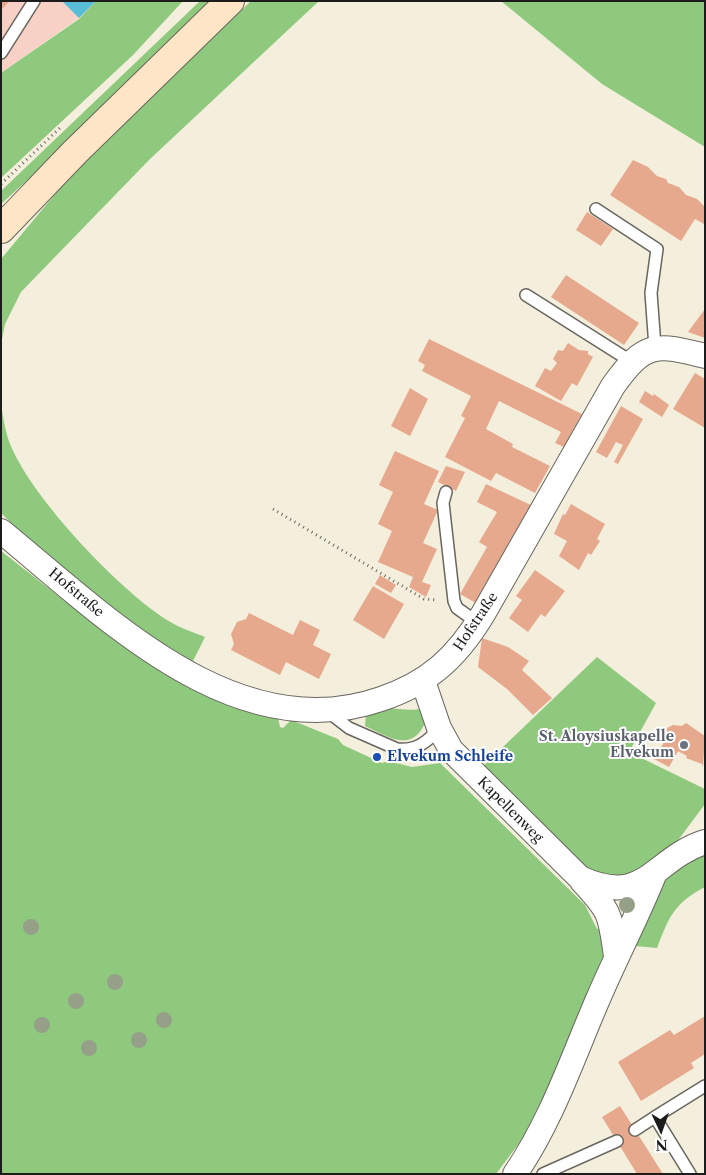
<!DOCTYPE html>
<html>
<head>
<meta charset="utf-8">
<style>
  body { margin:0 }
  #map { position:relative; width:706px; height:1175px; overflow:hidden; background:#f4eedc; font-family:"Libre Caslon Text",serif }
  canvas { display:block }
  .frame { position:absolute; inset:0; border:2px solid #1c1c1c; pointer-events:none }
  .north { position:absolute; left:636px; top:1105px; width:50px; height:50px; -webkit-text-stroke:4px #fff; paint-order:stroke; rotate:177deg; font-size:14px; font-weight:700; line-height:20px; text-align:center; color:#1c1c1c }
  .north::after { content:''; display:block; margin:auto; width:18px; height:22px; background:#1c1c1c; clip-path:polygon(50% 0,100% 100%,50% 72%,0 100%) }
</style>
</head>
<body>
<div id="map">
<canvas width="706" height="1175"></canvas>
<div class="frame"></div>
<div class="north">N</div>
</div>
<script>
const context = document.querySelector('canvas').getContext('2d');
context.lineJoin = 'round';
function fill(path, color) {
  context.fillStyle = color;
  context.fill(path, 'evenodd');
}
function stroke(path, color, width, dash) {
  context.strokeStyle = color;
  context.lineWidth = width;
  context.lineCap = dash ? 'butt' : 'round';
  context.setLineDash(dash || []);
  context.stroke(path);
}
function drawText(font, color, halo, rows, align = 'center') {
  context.font = font + ' "Libre Caslon Text",serif';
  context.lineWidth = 4;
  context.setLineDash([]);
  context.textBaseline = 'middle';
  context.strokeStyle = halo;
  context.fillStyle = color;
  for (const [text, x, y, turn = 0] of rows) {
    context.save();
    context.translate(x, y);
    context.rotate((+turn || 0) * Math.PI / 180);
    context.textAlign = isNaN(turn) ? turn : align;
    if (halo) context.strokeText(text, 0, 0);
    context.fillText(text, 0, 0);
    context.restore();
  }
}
const built = new Path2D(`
  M1,1H96L79,18L1,73Z`);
const green = new Path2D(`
  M96,1H183L133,55L1,178V73L79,19Z
  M200,1H210L42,167L1,204V191Z
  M251,1H319L150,159L21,292L5,324L1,344V259L76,169Z
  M501,1H705V147L602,84Z
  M1,405C3,415 4,425 7,435C22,489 119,590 167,620C178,627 192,632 205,637L191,665C121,624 59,569 1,513Z
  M1,551C88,618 168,692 278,718L280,727L283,728L291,720L338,739L343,745L382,763L388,761L412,767L440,763L585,905L597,929L605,928V956L594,987L532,1126L496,1174H1Z
  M597,657L656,703L629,752L705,789V804L676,843L642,869L623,876L602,875L578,863L481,768Z
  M386,708C398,708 411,712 423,708L425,723C411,754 387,736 365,726L366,713Z
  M705,855V887C674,903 669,917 657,948L635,946L663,879L688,862Z`);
const water = new Path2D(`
  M62,1H96L79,18Z`);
const building = new Path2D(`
  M1,1H10L1,10Z
  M633,160L648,167L657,176L666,179L668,183L679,187L686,195L697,199L705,207L704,224L695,219L681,241L610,195Z
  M587,212L613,229L601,246L576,230Z
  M566,275L639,323L624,345L551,297Z
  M705,309V338L688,332Z
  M429,339L582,414L564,447L555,443L561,432L499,401L486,429L513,444L512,447L550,466L535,493L496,473L491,481L445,457L465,418L461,416L471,396L422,371L425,365L418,361Z
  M568,343L579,350L588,351V354L593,357L577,386L572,383L561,401L535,386L545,368L551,371L557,363L553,359L558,350L563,351Z
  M695,373L705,379V428L673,409Z
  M410,388L428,399L410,436L391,426Z
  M645,391L653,396L654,394L669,405L662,417L639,402Z
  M621,406L643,419L618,464L614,462L623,445L616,442L607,458L596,452Z
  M395,451L439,471L424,504L438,510L423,543L437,549L422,582L431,585L426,597L409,587L413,577L378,562L392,531L378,524L393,492L379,485Z
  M446,466L465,472L456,491L438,482Z
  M486,484L533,506L476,603L460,594L487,547L479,542L497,512L477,502Z
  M571,504L605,524L597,539L600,541L591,555L588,553L579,570L559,556L567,541L554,534L563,514L565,515Z
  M535,570L565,591L545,617L541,614L528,632L509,618L522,600L516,596Z
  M380,575L396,585L391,593L375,584Z
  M373,586L404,604L384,639L353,620Z
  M249,613L293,635L300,620L320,630L313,645L331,654L319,679L286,662L280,675L231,650L234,644L231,634L237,622L246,619Z
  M482,638L508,647L529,661L522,670L552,698L533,715L507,689L478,667Z
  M686,723L705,736L703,767L702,764L686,758L687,756L678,751L669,767L654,759L666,739L667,728L673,725L682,726Z
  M705,1016V1054L691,1063L694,1068L641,1101L618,1062L670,1030L674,1035Z
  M620,1106L663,1174H637L602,1117Z`);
const path = new Path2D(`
  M1,184L62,126
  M273,509L424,599L438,600`);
const service = new Path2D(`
  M1,53L34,1
  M596,209L657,249L651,293L655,347
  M526,295L632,362
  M446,492L443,503L454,601L457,608L478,623
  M327,711L349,728L397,749C416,751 428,742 439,728
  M635,1130L655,1117
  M543,1174L617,1141
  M690,1174L655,1117L705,1086`);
const minor = new Path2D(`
  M1,531C104,615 235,750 381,699C429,683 457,657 483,614L613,386C644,342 656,343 705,356
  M423,681L439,728L451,750L580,878C646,908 652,859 705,842
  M582,881C611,912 610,914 616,956
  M515,1174C552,1120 572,1059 598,999C616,957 637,917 654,875`);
const secondary = new Path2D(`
  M1,229L75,152L230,1`);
const trees = [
  [627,905],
  [31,927],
  [115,982],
  [76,1001],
  [164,1020],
  [42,1025],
  [139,1040],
  [89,1048]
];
const markers = [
  [684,745,5,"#6b7280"],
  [377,757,5,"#1a4fb4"]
];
const streetNames = [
  ["Hofstraße",76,593,40],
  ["Hofstraße",476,622,-56],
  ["Kapellenweg",510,810,45]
];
const worshipNames = [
  ["St. Aloysiuskapelle",674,737],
  ["Elvekum",674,753]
];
const transitNames = [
  ["Elvekum Schleife",387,757]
];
fill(built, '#f7d1c6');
fill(green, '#8ec97d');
fill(water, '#58bdd6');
fill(building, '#e7a98d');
stroke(service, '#68665f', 14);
stroke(minor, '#68665f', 26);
stroke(secondary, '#68665f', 30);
stroke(path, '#68665f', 3, [1, 4]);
stroke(service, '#fff', 11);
stroke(minor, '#fff', 24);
stroke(secondary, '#fee5c5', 28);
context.fillStyle = '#96a088';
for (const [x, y] of trees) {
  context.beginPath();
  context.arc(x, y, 8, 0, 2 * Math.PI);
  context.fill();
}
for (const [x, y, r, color] of markers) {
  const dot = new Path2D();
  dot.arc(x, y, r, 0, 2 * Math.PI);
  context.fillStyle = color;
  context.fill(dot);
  stroke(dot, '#fff', 2);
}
drawText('14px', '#1c1c1c', '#fff', streetNames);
drawText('bold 14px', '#5b616d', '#fff', worshipNames, 'right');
drawText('bold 14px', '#164399', '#fff', transitNames, 'left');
</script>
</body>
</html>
